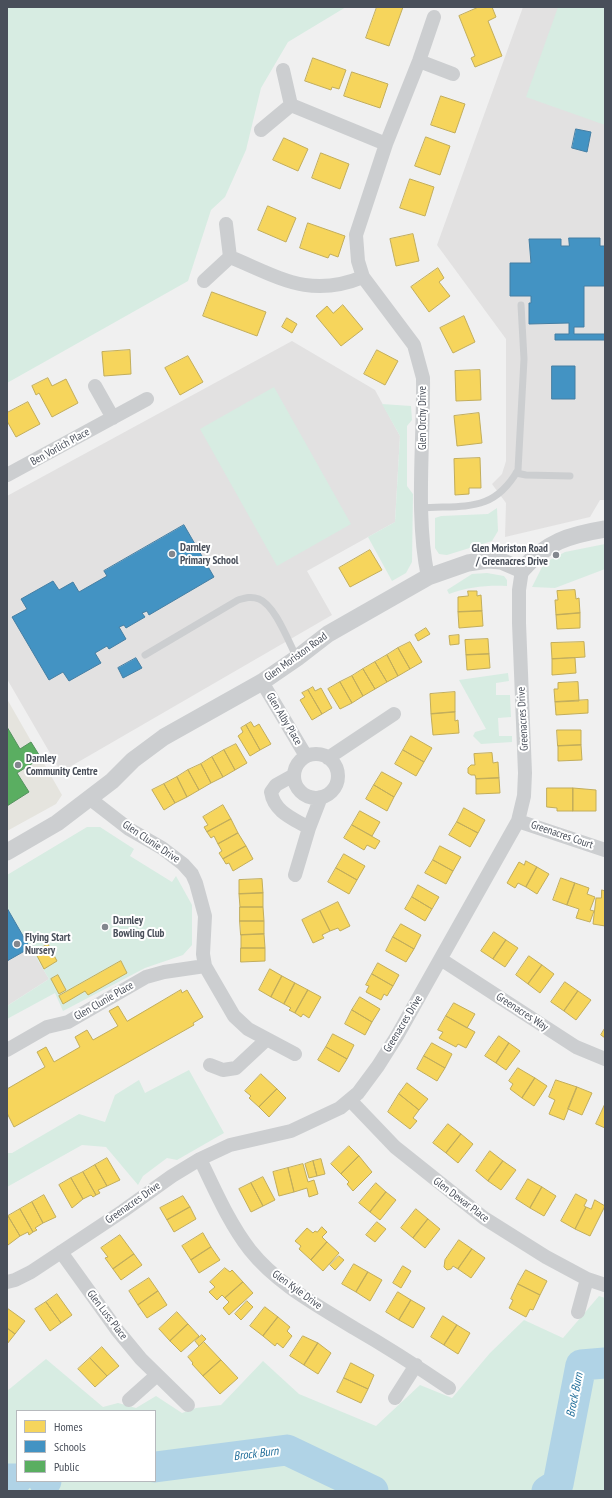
<!DOCTYPE html>
<html>
<head>
<meta charset="utf-8">
<style>
  body { margin:0 }
  #map { position:relative; width:612px; height:1498px; overflow:hidden; background:#f0f0f0; font-family:"PT Sans Narrow",sans-serif }
  canvas { display:block }
  .frame { position:absolute; inset:0; border:8px solid #494f5a; pointer-events:none }
  .legend { position:absolute; left:16px; top:1410px; width:140px; height:72px; box-sizing:border-box; background:#fff; border:1px solid #b6b9bd; margin:0; padding:5px 7px; list-style:none; font-size:12px; color:#494f5a }
  .legend li { display:flex; align-items:center; gap:8px; height:20px }
  .legend b { width:20px; border:1px solid #b6b9bd }
</style>
</head>
<body>
<div id="map">
<canvas width="612" height="1498"></canvas>
<div class="frame"></div>
<ul class="legend">
<li><b style="height:11px;background:#f6d55c"></b>Homes</li>
<li><b style="height:11px;background:#4393c3"></b>Schools</li>
<li><b style="height:11px;background:#5aae61"></b>Public</li>
</ul>
</div>
<script>
const context = document.querySelector('canvas').getContext('2d');
context.lineJoin = 'round';
function fill(path, color) {
  context.fillStyle = color;
  context.fill(path, 'evenodd');
}
function stroke(path, color, width, dash) {
  context.strokeStyle = color;
  context.lineWidth = width;
  context.lineCap = dash ? 'butt' : 'round';
  context.setLineDash(dash || []);
  context.stroke(path);
}
function drawText(font, color, halo, rows, align = 'center') {
  context.font = font + ' "PT Sans Narrow",sans-serif';
  context.lineWidth = 4;
  context.setLineDash([]);
  context.textBaseline = 'middle';
  context.strokeStyle = halo;
  context.fillStyle = color;
  for (const [text, x, y, turn = 0] of rows) {
    context.save();
    context.translate(x, y);
    context.rotate((+turn || 0) * Math.PI / 180);
    context.textAlign = isNaN(turn) ? turn : align;
    if (halo) context.strokeText(text, 0, 0);
    context.fillText(text, 0, 0);
    context.restore();
  }
}
const commercial = new Path2D(`
  M7,699L62,795L56,804L7,831Z`);
const education = new Path2D(`
  M523,7H605V500H600L590,517L505,537L506,503L492,484L502,474L506,461V339L437,245Z
  M292,341L375,390L400,436L395,522L307,571L332,615L61,772L7,679V496Z
  M7,908L49,979L7,1006Z`);
const green = new Path2D(`
  M7,7H346L288,42L261,88L246,150L225,197L211,210L188,281L7,383Z
  M558,7H605V125L526,97Z
  M274,387L351,524L277,566L200,429Z
  M382,404L411,406L412,420L407,426V486L413,494L412,562L406,573L392,581L368,537L395,522L400,436Z
  M497,508L498,531L492,541L447,555L439,554L435,548V518L441,516L488,514Z
  M605,544V569L555,588L532,587L544,563L565,552Z
  M487,573L504,576L507,580V586C488,585 467,587 449,594L447,590L472,574Z
  M508,673L509,681L496,683V695H510L511,717L498,718L499,736H512V742L481,744L473,736L475,732L486,729L459,680Z
  M87,827H100L134,849L130,856L172,882L176,876L192,905V945L183,955L145,968L63,1011L55,993L7,1019V1006L49,979L7,908V875Z
  M189,1070L224,1133L177,1160L167,1158L143,1176L138,1185L106,1147L82,1145L7,1187V1153H12L79,1114L105,1122L115,1095L139,1080L145,1093Z
  M599,1296L605,1298V1491H7V1391L46,1359L103,1407L118,1403L136,1408L156,1396L182,1413L196,1408L221,1405L263,1361L299,1394L376,1426L420,1385L452,1398L490,1353L524,1320L563,1338ZM17,1411H155V1481H17Z`);
const homes = new Path2D(`
  M377,7H403L389,46L366,38Z
  M479,7H492L496,17L488,21L502,56L475,67L471,58L475,56L459,16Z
  M313,58L346,70L339,89L332,87L331,90L305,81Z
  M352,72L388,84L380,108L344,96Z
  M441,96L465,104L455,133L431,125Z
  M426,137L450,146L440,175L415,166Z
  M284,138L308,149L298,171L273,160Z
  M321,153L349,164L340,189L312,178Z
  M410,179L434,187L425,216L400,208Z
  M268,206L296,218L286,242L258,230Z
  M308,223L345,236L338,257L330,254L328,258L300,248Z
  M413,234L419,261L396,266L390,239Z
  M438,268L444,278L439,282L450,296L429,312L411,287Z
  M212,292L266,312L257,336L203,316Z
  M343,305L363,329L341,346L316,316L327,306L333,313Z
  M464,316L475,342L453,353L440,328Z
  M287,318L297,324L292,333L282,327Z
  M130,350L131,374L104,376L102,352Z
  M377,350L398,361L385,385L364,374Z
  M188,356L203,382L180,395L165,368Z
  M480,370L481,400L456,401L455,371Z
  M48,378L52,386L66,379L78,403L52,417L39,393L36,395L32,386Z
  M28,402L40,424L16,437L7,421V413Z
  M479,413L482,443L457,446L454,416Z
  M480,458L481,488H469V494L455,495L454,459Z
  M370,550L382,570L350,587L339,568Z
  M575,590L576,599L579,598L580,613L556,615L555,600H558L557,591Z
  M468,591H477V596L481,595L482,611L458,612V597L468,596Z
  M482,611L483,626L459,628L458,612Z
  M580,613V628L557,629L556,615Z
  M426,628L430,634L418,641L415,635Z
  M459,635V644L450,645L449,636Z
  M488,639L489,654L466,655L465,640Z
  M410,642L422,662L410,669L398,648Z
  M584,642L585,657L552,659L551,643Z
  M398,648L410,669L398,676L387,655Z
  M489,654L490,668L467,670L466,655Z
  M387,655L398,676L387,682L375,662Z
  M575,658L576,673L552,675V659Z
  M375,662L387,682L375,689L363,669Z
  M363,669L375,689L363,696L352,676Z
  M352,676L363,696L352,703L340,682Z
  M340,682L352,703L340,709L328,689Z
  M578,682L579,701L555,702L554,689H558V683Z
  M313,687L315,691L321,688L332,708L322,714L308,690Z
  M308,690L322,714L312,720L300,700L305,697L302,693Z
  M455,692V712L431,714L430,694Z
  M588,700V713L556,715L555,702Z
  M455,712V721L458,720L459,733L433,735L431,714Z
  M251,722L254,727L259,724L271,744L260,750L246,725Z
  M246,725L260,750L250,756L238,736L243,732L241,728Z
  M557,730H581V745L558,746Z
  M411,736L432,748L424,762L403,750Z
  M236,744L247,763L235,770L224,750Z
  M581,745L582,760L558,761V746Z
  M224,750L235,770L223,777L212,757Z
  M403,750L424,762L416,776L395,764Z
  M492,753L493,763L498,762L499,778L476,779L475,775H471L468,773V768L471,765H475L474,754Z
  M212,757L223,777L211,783L201,764Z
  M201,764L211,783L199,790L188,770Z
  M188,770L199,790L187,797L177,777Z
  M382,772L402,783L394,797L374,785Z
  M177,777L187,797L175,803L164,784Z
  M499,778L500,793L476,794V779Z
  M164,784L175,803L164,810L152,790Z
  M374,785L394,797L387,811L366,799Z
  M547,788H573V811H557V808L547,807Z
  M573,788L596,790V811H573Z
  M223,805L231,819L207,832L204,827L208,825L203,817Z
  M464,808L485,820L478,833L457,822Z
  M360,811L380,822L372,836L352,825Z
  M231,819L238,833L218,844L214,836L211,838L207,832Z
  M457,822L478,833L470,847L449,835Z
  M352,825L380,841L375,849L367,845L364,850L344,838Z
  M238,833L246,846L223,859L219,853L222,851L218,844Z
  M246,846L253,859L233,871L229,863L226,864L223,859Z
  M440,846L461,857L453,871L433,860Z
  M344,854L365,866L357,880L336,868Z
  M433,860L453,871L446,884L425,873Z
  M526,861L537,867L526,887L518,883L515,888L507,883L519,862L524,865Z
  M537,867L549,874L537,894L526,887Z
  M336,868L357,880L349,894L328,882Z
  M561,878L575,883L567,905L553,900Z
  M262,879L263,893L239,894V880Z
  M575,883L589,888L587,894L595,897L590,910L594,911L590,922L576,918L579,909L567,905Z
  M418,885L439,897L432,909L412,897Z
  M602,890L605,891V926L593,924L596,898H601Z
  M263,893V907H240L239,894Z
  M412,897L432,909L425,921L405,909Z
  M338,902L350,926L340,931L338,928L330,931L320,911Z
  M240,907H263L264,921H240Z
  M320,911L330,931L322,935L324,938L313,943L302,920Z
  M240,921H264V934L241,935Z
  M401,924L421,935L414,949L393,937Z
  M494,932L506,940L493,959L481,951Z
  M264,934L265,948H241V935Z
  M393,937L414,949L406,962L386,951Z
  M506,940L518,948L505,967L493,959Z
  M48,944L57,961L44,969L35,952Z
  M241,948H265V961L241,962Z
  M529,956L542,965L528,984L516,975Z
  M121,961L127,973L88,995L85,991L63,1004L59,996Z
  M378,963L399,975L393,986L372,974Z
  M542,965L554,974L540,993L528,984Z
  M270,969L282,976L271,997L259,990Z
  M372,974L393,986L387,996L384,994L381,1000L366,992L369,986L366,985Z
  M58,975L66,990L59,994L51,979Z
  M282,976L295,983L284,1004L271,997Z
  M565,982L578,991L564,1011L551,1002Z
  M295,983L308,990L295,1013L289,1010L291,1008L284,1004Z
  M181,990L182,993L187,990L203,1017L193,1023L194,1025L14,1127L7,1113V1089L45,1067L37,1052L46,1047L54,1062L80,1047L75,1037L87,1030L93,1040L118,1026L109,1011L118,1006L127,1021Z
  M308,990L321,997L309,1018L303,1014L301,1017L295,1013Z
  M578,991L591,1000L576,1020L564,1011Z
  M360,997L380,1009L372,1022L352,1010Z
  M454,1003L475,1014L467,1028L446,1016Z
  M352,1010L372,1022L365,1035L345,1024Z
  M446,1016L475,1032L466,1048L458,1044L456,1047L439,1038L443,1032L438,1030Z
  M605,1028V1038L601,1035Z
  M333,1034L354,1045L347,1059L326,1047Z
  M499,1036L509,1043L496,1063L485,1056Z
  M432,1043L452,1054L445,1068L424,1056Z
  M509,1043L520,1051L506,1070L496,1063Z
  M326,1047L347,1059L339,1072L318,1060Z
  M424,1056L445,1068L437,1081L417,1069Z
  M518,1068L535,1078L522,1098L510,1089L513,1084L509,1081Z
  M261,1074L277,1089L259,1107L249,1098L251,1096L245,1091Z
  M535,1078L547,1086L534,1106L522,1098Z
  M556,1080L577,1087L564,1120L549,1114L555,1100L549,1097Z
  M407,1083L428,1099L419,1110L399,1094Z
  M577,1087L592,1093L582,1115L568,1109Z
  M277,1089L286,1098L269,1117L259,1107Z
  M399,1094L419,1110L413,1118L417,1121L410,1129L388,1112Z
  M605,1104V1128L596,1124Z
  M448,1124L461,1134L446,1153L433,1143Z
  M461,1134L473,1144L458,1163L446,1153Z
  M349,1146L359,1156L341,1174L331,1164Z
  M490,1151L503,1161L488,1181L476,1171Z
  M359,1156L372,1172L353,1191L347,1184L349,1182L341,1174Z
  M107,1158L120,1180L107,1186L95,1165Z
  M321,1159L325,1174L317,1176L313,1161Z
  M313,1161L317,1176L309,1178L305,1164Z
  M503,1161L516,1170L501,1190L488,1181Z
  M303,1164L308,1182L314,1180L318,1194L309,1197L307,1188L294,1192L288,1168Z
  M95,1165L107,1186L98,1190L100,1193L96,1195L83,1172Z
  M288,1168L294,1192L279,1196L273,1172Z
  M83,1172L96,1195L93,1197L91,1195L83,1199L71,1178Z
  M263,1177L275,1200L263,1206L251,1183Z
  M71,1178L83,1199L72,1208L59,1185Z
  M528,1179L542,1187L530,1208L516,1199Z
  M251,1183L263,1206L251,1212L239,1189Z
  M376,1183L386,1192L370,1212L359,1203Z
  M542,1187L556,1196L544,1216L530,1208Z
  M386,1192L396,1200L380,1220L370,1212Z
  M576,1194L587,1200L584,1206L586,1207L575,1229L561,1221Z
  M44,1195L56,1217L43,1223L32,1202Z
  M183,1196L190,1207L167,1220L160,1208Z
  M595,1200L605,1206L590,1236L575,1229L586,1207L591,1209Z
  M32,1202L43,1223L35,1228L37,1230L33,1232L20,1209Z
  M190,1207L196,1219L174,1232L167,1220Z
  M20,1209L33,1232L29,1235L28,1232L20,1236L8,1216Z
  M416,1209L428,1219L413,1238L401,1228Z
  M8,1216L20,1236L8,1245L7,1243Z
  M428,1219L440,1229L425,1248L413,1238Z
  M377,1222L386,1229L375,1242L366,1235Z
  M322,1227L327,1232L322,1237L327,1242L311,1260L299,1249L301,1246L295,1241L307,1228L313,1233L315,1231L317,1232Z
  M203,1233L211,1247L191,1260L182,1246Z
  M120,1235L134,1254L113,1269L105,1258L108,1257L101,1248Z
  M459,1240L472,1249L458,1269L453,1266L451,1269L447,1270L444,1267L445,1260Z
  M327,1242L339,1253L323,1271L311,1260Z
  M211,1247L220,1260L199,1273L191,1260Z
  M472,1249L485,1258L471,1278L458,1269Z
  M134,1254L142,1265L121,1280L113,1269Z
  M339,1256L344,1260L335,1270L330,1265Z
  M354,1264L368,1272L356,1292L342,1284Z
  M403,1266L411,1271L401,1288L393,1283Z
  M225,1268L230,1272L232,1270L243,1282L225,1298L222,1295L217,1300L209,1292L215,1287L210,1282Z
  M526,1270L547,1281L540,1295L518,1284Z
  M368,1272L382,1280L370,1301L356,1292Z
  M149,1278L158,1291L138,1305L129,1291Z
  M243,1282L253,1293L229,1315L223,1308L229,1302L225,1298Z
  M518,1284L540,1295L533,1310L530,1309L526,1317L509,1308L513,1300L511,1299Z
  M158,1291L167,1305L147,1318L138,1305Z
  M398,1292L411,1300L399,1320L386,1312Z
  M57,1294L72,1315L61,1323L46,1302Z
  M411,1300L425,1308L413,1328L399,1320Z
  M247,1301L253,1307L241,1320L235,1314Z
  M46,1302L61,1323L50,1331L35,1309Z
  M265,1307L278,1317L263,1336L250,1326Z
  M7,1308L25,1321L15,1334L7,1328Z
  M177,1312L188,1324L170,1341L159,1329Z
  M443,1316L457,1325L444,1345L431,1337Z
  M278,1317L290,1327L287,1331L292,1336L283,1348L277,1343L275,1346L263,1336Z
  M188,1324L199,1336L181,1352L170,1341Z
  M457,1325L470,1333L458,1354L444,1345Z
  M7,1328L15,1334L7,1344Z
  M202,1335L206,1339L199,1346L195,1341Z
  M303,1336L318,1343L304,1365L290,1356Z
  M204,1342L221,1360L203,1376L192,1364L193,1363L188,1357Z
  M318,1343L331,1353L318,1374L304,1365Z
  M102,1347L119,1366L107,1376L90,1358Z
  M90,1358L107,1376L95,1387L78,1369Z
  M221,1360L238,1378L220,1394L203,1376Z
  M351,1363L374,1375L368,1389L344,1378Z
  M344,1378L368,1389L361,1403L337,1392Z`);
const schools = new Path2D(`
  M576,129L591,132L587,152L572,148Z
  M569,238H600V246H605V286H584V327H574V334H605V340H555V334H569V323L529,324V303H531V296H510V263H531L529,239H561V246H569Z
  M552,366H575V399H552Z
  M184,525L214,577L149,615L147,611L142,613L145,617L126,628L124,625L119,627L126,639L109,649L107,646L95,653L101,663L69,681L63,672L49,680L12,617L27,609L21,599L53,581L59,590L73,582L79,592L107,576L104,571Z
  M136,658L142,668L123,678L118,668Z
  M7,908L30,948L7,961Z`);
const public = new Path2D(`
  M7,727L20,749L31,742L41,758L17,773L29,792L7,806Z`);
const river = new Path2D(`
  M155,1467L287,1450L373,1491
  M7,1479H17
  M44,1481H46
  M547,1491L558,1484L581,1365L605,1363`);
const service = new Path2D(`
  M516,473L526,475L570,476
  M421,508C466,505 493,513 518,470L524,359L521,305
  M145,655L238,600C245,598 251,596 259,599C275,605 289,643 297,658`);
const minor = new Path2D(`
  M419,61L453,74
  M291,105L386,144
  M261,130L291,105L283,70
  M230,257C279,277 309,299 363,277
  M204,281L230,257L226,224
  M95,386L113,418
  M7,475L147,399
  M428,577C415,516 424,442 423,378L414,345L363,277L358,261L356,235L386,144L419,61L434,17
  M262,682L306,756
  M294 776a22 22 0 1 1 44 0a22 22 0 1 1-44 0Z
  M328,758L394,714
  M294,775L276,785L271,792C274,812 294,819 309,828
  M89,798L129,829L162,848L183,864L192,874L196,883L205,916L203,954L205,966L234,1016L248,1029L295,1054
  M518,821L605,850
  M295,875L309,828L321,797
  M442,960L576,1047L605,1059
  M7,1050L47,1027L68,1022L146,977L164,972L205,966
  M210,1065L223,1070L236,1068L266,1040
  M350,1100L395,1147L484,1218L546,1257L587,1279L605,1285
  M200,1159C215,1190 229,1223 250,1250C277,1284 317,1305 354,1328C387,1347 418,1367 449,1388
  M61,1252L117,1330L141,1359L188,1405
  M7,1282L15,1280L31,1272L123,1211L172,1176L200,1159L230,1145L291,1131L340,1108L358,1093L378,1066L397,1036L518,821L524,796L525,773L519,623V590L522,570
  M578,1312L587,1279
  M395,1398L416,1365
  M129,1400L157,1375`);
const tertiary = new Path2D(`
  M7,852L57,823L112,781L133,760L164,737L262,682L297,658L328,634L428,577L468,563L488,560L501,561L522,570C546,542 569,535 605,529`);
const markers = [
  [172,554,4,"#83878e"],
  [556,555,4,"#83878e"],
  [18,765,4,"#83878e"],
  [105,927,4,"#83878e"],
  [17,944,4,"#83878e"]
];
const streetNames = [
  ["Glen Orchy Drive",423,418,-90],
  ["Ben Vorlich Place",60,447,-29],
  ["Glen Moriston Road",296,657,-36],
  ["Glen Alby Place",284,719,59],
  ["Greenacres Drive",523,719,-93],
  ["Greenacres Court",562,835,19],
  ["Glen Clunie Drive",151,842,34],
  ["Glen Clunie Place",104,1001,-30],
  ["Greenacres Way",522,1012,33],
  ["Greenacres Drive",403,1024,-59],
  ["Glen Dewar Place",461,1200,37],
  ["Greenacres Drive",133,1203,-35],
  ["Glen Kyle Drive",297,1290,36],
  ["Glen Luss Place",107,1315,53]
];
const poiNames = [
  ["Darnley",180,548],
  ["Primary School",180,561],
  ["Glen Moriston Road",548,549,"right"],
  ["/ Greenacres Drive",548,562,"right"],
  ["Darnley",26,759],
  ["Community Centre",26,772],
  ["Darnley",113,921],
  ["Bowling Club",113,934],
  ["Flying Start",25,938],
  ["Nursery",25,951]
];
const waterNames = [
  ["Brock Burn",575,1395,-79],
  ["Brock Burn",256,1454,-7]
];
fill(commercial, '#e5e4de');
fill(education, '#e2e1e1');
fill(green, '#d7ece2');
fill(homes, '#f6d55c');
stroke(homes, '#c2ad5b', 1);
fill(schools, '#4393c3');
stroke(schools, '#457fa4', 1);
fill(public, '#5aae61');
stroke(public, '#55925f', 1);
stroke(river, '#b0d3e6', 31);
stroke(service, '#ccced0', 7);
stroke(minor, '#ccced0', 14);
stroke(tertiary, '#ccced0', 17);
for (const [x, y, r, color] of markers) {
  const dot = new Path2D();
  dot.arc(x, y, r, 0, 2 * Math.PI);
  context.fillStyle = color;
  context.fill(dot);
  stroke(dot, '#fff', 1.5);
}
drawText('11px', '#494f5a', '#fff', streetNames);
drawText('bold 11px', '#494f5a', '#fff', poiNames, 'left');
drawText('italic 12px', '#1e6c98', '#fff', waterNames);
</script>
</body>
</html>
